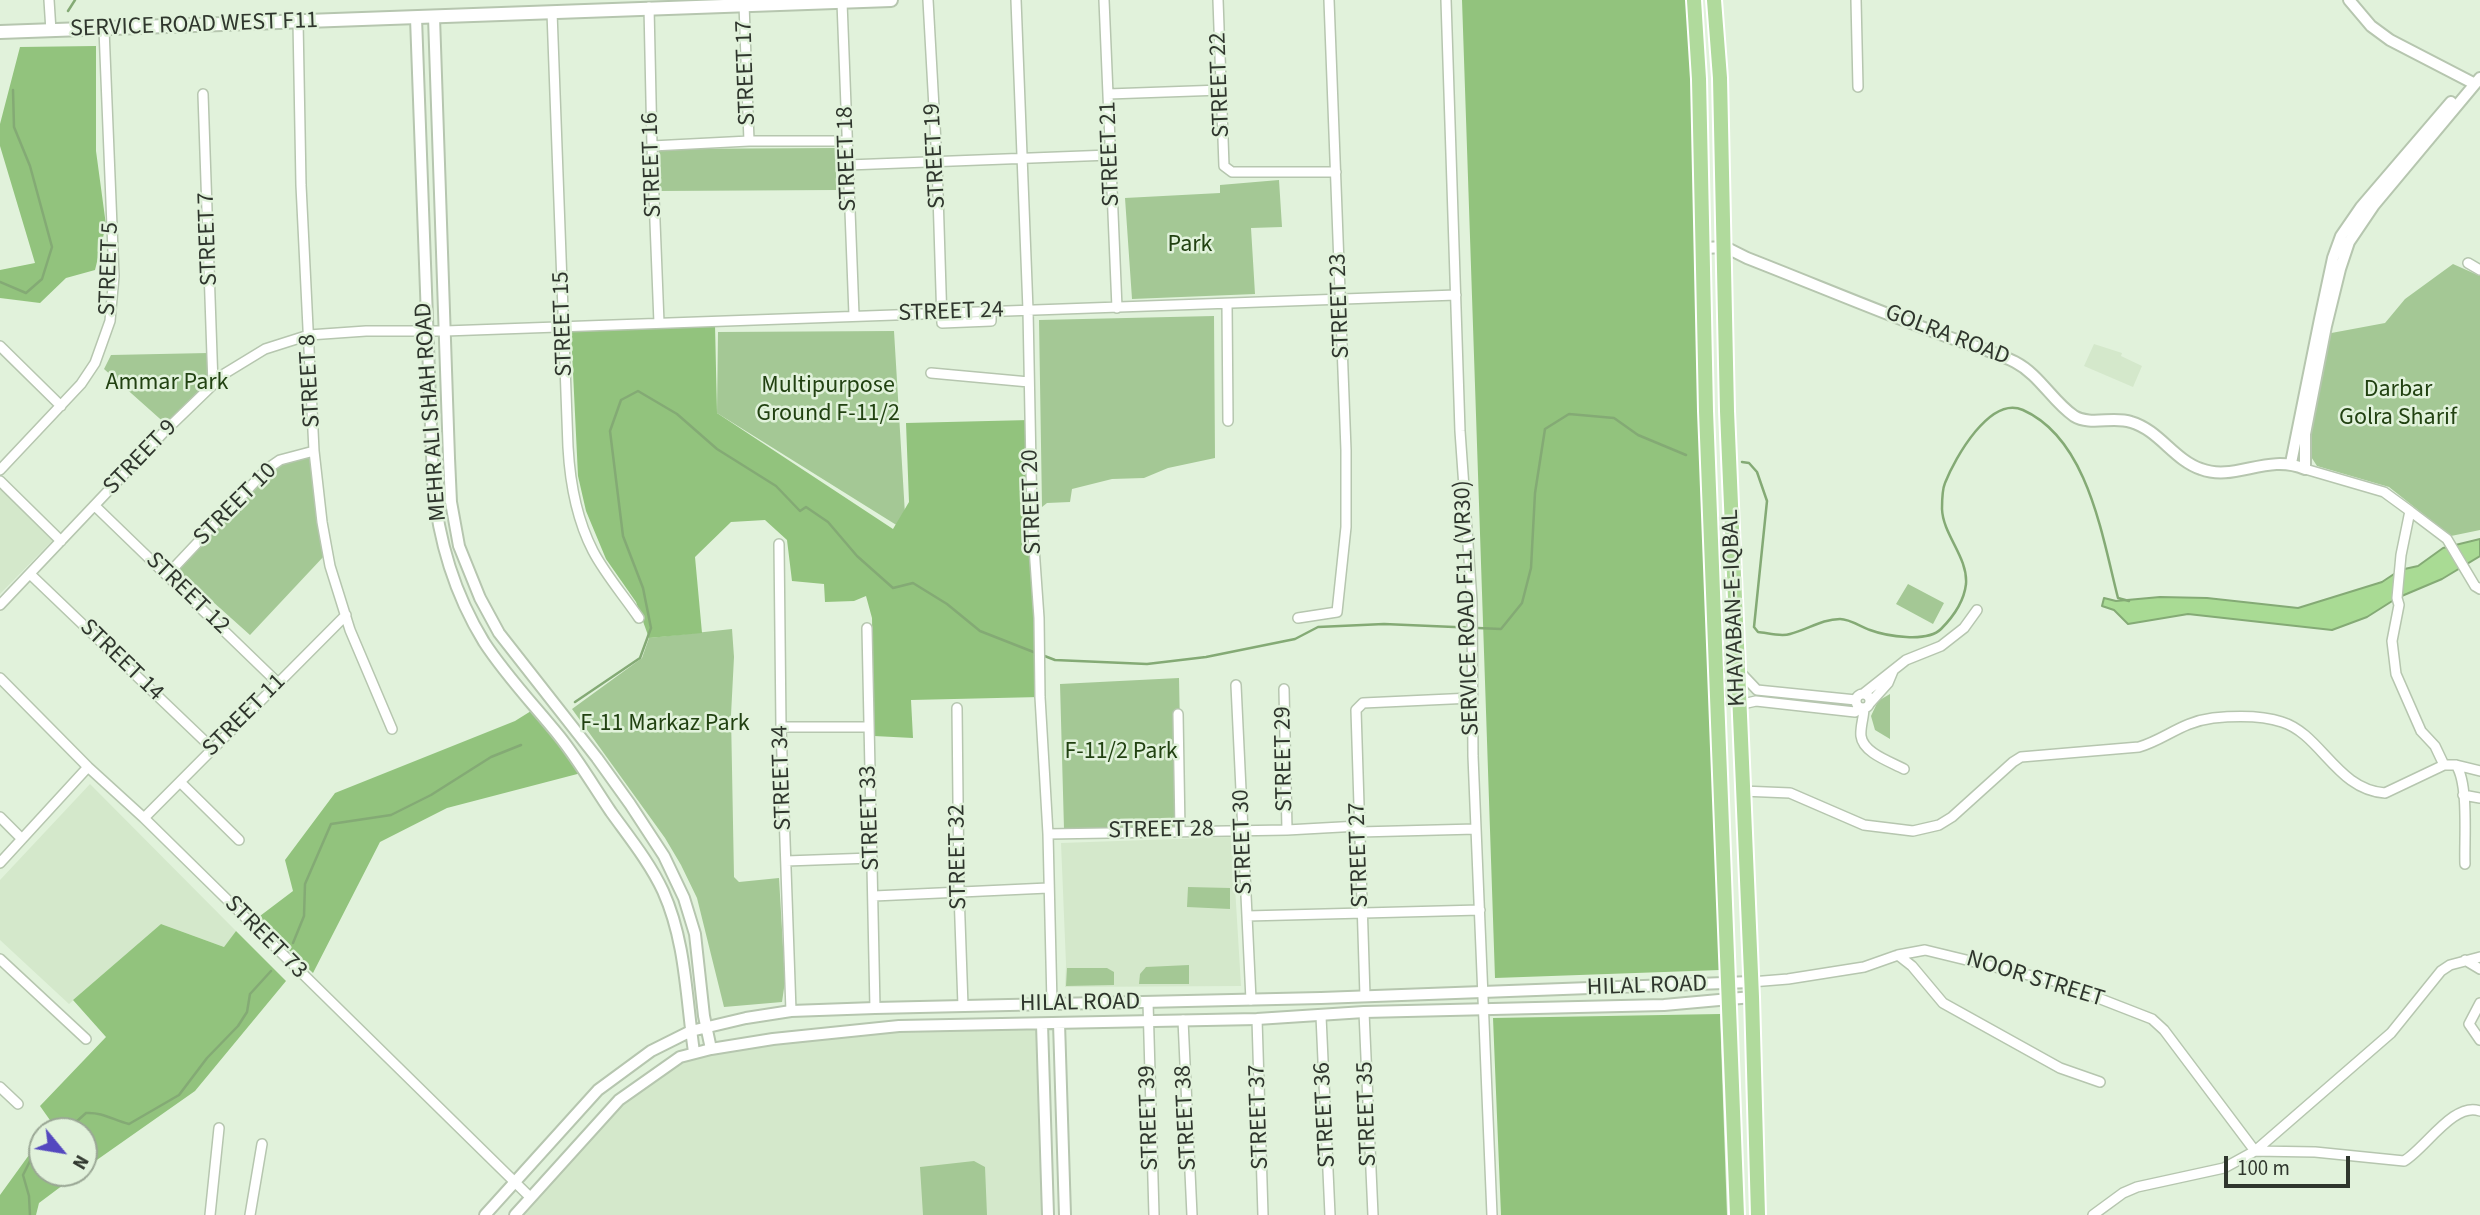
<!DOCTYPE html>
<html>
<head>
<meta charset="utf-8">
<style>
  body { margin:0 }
  #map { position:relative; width:2480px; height:1215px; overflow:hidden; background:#e1f2db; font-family:"Source Sans 3",sans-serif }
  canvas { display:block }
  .north { position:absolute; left:28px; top:1117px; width:70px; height:70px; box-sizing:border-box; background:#e1f2db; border:2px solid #9aa795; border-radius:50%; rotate:120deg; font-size:19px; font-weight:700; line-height:28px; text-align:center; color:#2f362d }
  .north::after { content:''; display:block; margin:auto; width:24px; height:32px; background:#5448bf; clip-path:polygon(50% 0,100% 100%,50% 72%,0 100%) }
  .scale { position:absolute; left:2224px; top:1156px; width:126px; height:32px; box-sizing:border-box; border:4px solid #2f362d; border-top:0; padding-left:9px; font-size:21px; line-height:24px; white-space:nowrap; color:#2f362d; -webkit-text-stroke:5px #e1f2db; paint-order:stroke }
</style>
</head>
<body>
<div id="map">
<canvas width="2480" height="1215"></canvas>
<div class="north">N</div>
<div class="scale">100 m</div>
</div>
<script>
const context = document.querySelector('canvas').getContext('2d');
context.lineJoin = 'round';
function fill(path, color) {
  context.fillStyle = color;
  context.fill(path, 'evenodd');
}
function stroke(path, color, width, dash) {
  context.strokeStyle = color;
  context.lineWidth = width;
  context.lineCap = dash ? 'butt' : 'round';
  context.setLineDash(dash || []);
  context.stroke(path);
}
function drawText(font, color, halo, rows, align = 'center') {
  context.font = font + ' "Source Sans 3",sans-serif';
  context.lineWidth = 5;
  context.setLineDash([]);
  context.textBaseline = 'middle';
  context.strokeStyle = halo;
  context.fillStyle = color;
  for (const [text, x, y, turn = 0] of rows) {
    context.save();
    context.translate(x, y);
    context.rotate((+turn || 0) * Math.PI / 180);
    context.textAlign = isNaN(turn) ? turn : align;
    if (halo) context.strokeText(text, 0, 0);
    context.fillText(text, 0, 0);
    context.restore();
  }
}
const built = new Path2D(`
  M2094,344L2122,353L2121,356L2142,366L2133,387L2084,366Z
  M0,489L53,540L0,594Z
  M90,784L236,931L224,947L161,924L69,1004L0,940V880Z
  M1232,837L1241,986L1065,987L1066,964L1061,843Z
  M1038,1025L1043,1215H516L619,1100L694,1052L882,1029Z`);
const green = new Path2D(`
  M836,148V190L659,191V149Z
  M1279,180L1282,227L1251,228L1255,294L1132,299L1125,198L1220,193V185Z
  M2453,264L2480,276V530L2451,536L2389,487L2317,466L2308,452L2310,418L2325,364L2326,334L2385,323L2405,299Z
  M1214,316L1215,458L1168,468L1144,478L1112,479L1072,489L1070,502L1047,503L1042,507L1039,320Z
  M894,331L906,531L717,413L718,332Z
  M208,353L209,382L168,426L104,369L111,355Z
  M314,451L325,555L250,635L174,567L267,469Z
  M1908,584L1944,603L1933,624L1896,604Z
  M732,629L734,657L731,715L734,877L739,882L779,878L785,981L782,1002L724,1007L697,898L681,865L665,838L572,709L642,658L649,638Z
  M1179,678L1182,826L1064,829L1060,684Z
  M1890,694V739L1875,730L1871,716L1878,701Z
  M1188,887L1230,888V909L1187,907Z
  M1189,965V984H1139L1140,974L1146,967Z
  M1067,968H1107L1114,972V985L1066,986Z
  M974,1161L985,1167L987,1215H923L920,1167Z`);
const forest = new Path2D(`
  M1462,0H1690L1720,970L1495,978Z
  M96,46V151L106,225L95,270L66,278L40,303L0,298V270L35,263L0,146V124L20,47Z
  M715,325L717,413L893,529L909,502L906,423L1030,420L1040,697L911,700L913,738L874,736L872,618L866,596L854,601L825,602L824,584L792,581L787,540L765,520L731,522L695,557L702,633L649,638L636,602L606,559L586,511L578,476L571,331Z
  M531,711L585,772L447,808L380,842L313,973L256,919L293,891L285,860L335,793L515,721Z
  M161,924L224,947L236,931L286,981L195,1091L84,1169V1131H46L52,1123L40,1106L106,1037L73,1000Z
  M1720,1014L1727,1215H1501L1493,1018Z
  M42,1137V1173H79L39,1203L36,1215H0V1195Z`);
const water = new Path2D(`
  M2480,539V556L2442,579L2397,598L2367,617L2332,630L2188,614L2128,624L2114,610L2102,606L2104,598L2116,601L2160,597L2207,598L2298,608L2382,582L2400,570L2418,566L2443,548Z`);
const stream = new Path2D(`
  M68,11L75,0
  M0,282L26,293L42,279L52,247L30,166L14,127L13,90
  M1742,462L1749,463L1757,472L1767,501L1754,627L1758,632C1768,633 1781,637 1790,634C1807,630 1822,619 1840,619C1850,619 1861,627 1870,630C1886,636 1927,643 1941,629C1953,617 1964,602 1966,584C1968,557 1943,535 1942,509C1942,501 1942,490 1945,483C1955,458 1990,395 2023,410C2088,439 2102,536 2118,598L2129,601
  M1042,655L1055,660L1147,664L1206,657L1295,639L1318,627L1384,624L1501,629L1522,603L1531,568L1535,493L1545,429L1569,414L1614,418L1638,435L1686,455
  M575,702L640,658L651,628L643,588L623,536L610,431L621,400L638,391L677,414L717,449L776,486L800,511L806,507L828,522L857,556L893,588L913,583L947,604L980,631L1036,653
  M293,943L304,916L305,884L331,824L391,815L431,795L491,757L521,745
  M66,1131L86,1113C103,1112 113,1120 129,1124L179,1095L207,1058L238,1026L247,1012L250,994L271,971
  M30,1215L29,1196L23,1175L34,1153L42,1147`);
const minor = new Path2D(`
  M49,0L51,31
  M928,0L937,162L942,323L991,321V312
  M1016,0L1028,310L1032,519L1039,618L1040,697L1048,834L1052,1004
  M1104,0L1117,308
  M1218,0L1224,166L1232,172H1336
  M1446,0L1460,431L1472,601L1473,756L1492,1215
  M1856,0L1858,87
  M842,2L854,315
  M744,4L749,141
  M649,7L652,146L659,323
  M552,12L568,447C570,483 576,518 593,551C605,574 624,596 639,618
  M298,21L301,185L314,451L322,522L330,566L350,630L392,729
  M203,94L213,385
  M1108,94L1222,90
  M652,146L749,141H847
  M848,165L1110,155
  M2468,263L2480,270
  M1227,304L1228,421
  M0,346L61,406
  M931,373L1029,382
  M2305,469L2384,492L2410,511L2401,555L2397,598L2399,605L2392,641L2396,674L2421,731L2435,746L2444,765
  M0,470L81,384L95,363L110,321L114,276L104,29
  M0,481L61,541
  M95,506L278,683
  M2410,511L2447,539L2475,586L2480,589
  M779,544L781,727L791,1011
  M30,574L213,749
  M167,575L267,469L280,460L314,451
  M0,605L163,433L224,374L265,349L309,335L366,331H445L1456,295
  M1298,618L1337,612L1346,527V450L1329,0
  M867,628L875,1008
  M1739,671L1757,690L1856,700
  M0,678L88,767L144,818L530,1197
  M1236,685L1251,1000
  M1284,689L1287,830
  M1863,694L1906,660L1941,646L1964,628L1977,610
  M1856 701a7 7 0 1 1 14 0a7 7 0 1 1-14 0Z
  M1870,703L1888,683L1893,671
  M957,708L959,892L963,1006
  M1739,708L1747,703L1756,701L1855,712L1860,708
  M1864,708C1864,717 1860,727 1861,736C1863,753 1891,762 1904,769
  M1178,714L1180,830
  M781,727H867
  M2456,765C2469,784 2464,840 2465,864
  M180,782L239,840
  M1742,791L1790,793L1864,825L1913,831L1939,825L1952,817L2013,762L2021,757L2139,747C2166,739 2181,722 2213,718C2234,716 2261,715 2282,722C2321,734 2337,790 2385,793L2444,765H2456L2480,771
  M2463,795L2480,798
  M0,817L22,839
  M144,818L346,615
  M1359,832L1476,829
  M1048,834L1287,830L1359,826
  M786,861L872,858
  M0,863L88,767
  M874,896L1048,888
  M1247,916L1480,910
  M1898,955L1912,966L1943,1003L2060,1068L2100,1082
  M0,959L86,1039
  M2465,960L2480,969
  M1751,982L1788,979L1864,967L1898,955L1925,950L2057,982L2152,1019L2164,1030L2255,1151L2315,1152L2404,1161C2425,1149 2454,1101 2480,1111
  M1365,996L1356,710L1363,703L1472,698
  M1148,1002L1154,1215
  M2480,1003L2469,1024L2480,1040
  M1364,1012L1373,1215
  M1321,1016L1330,1215
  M1257,1019L1263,1215
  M1183,1020L1192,1215
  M0,1087L18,1104
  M210,1215L219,1128
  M250,1215L262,1144
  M2093,1215L2123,1193L2137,1187L2224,1168L2255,1151L2391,1033L2441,971L2450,965L2480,957`);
const tertiary = new Path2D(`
  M2349,0L2371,26L2390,40L2475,84
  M434,17L449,458L451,502L459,546L480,598L499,633L597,758L630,804L664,856L684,898L695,934L704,1016L711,1049
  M416,18L433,482C438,539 454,593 484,642C506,676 535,706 560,737C579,761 594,787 611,812C629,837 650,863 663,891C686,942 686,998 694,1052
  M1703,248L1725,247L1747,258C1811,283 1875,310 1940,334C1966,344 1991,350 2015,362C2040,375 2052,401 2074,416C2090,426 2113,416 2131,422C2159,430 2174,460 2201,469C2235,482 2267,453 2305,469V434L2326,326L2340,269L2349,242L2374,205L2480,78
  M2291,463L2320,319L2333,258L2341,236L2361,207L2451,102
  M1059,1023L1065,1215
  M1042,1024L1048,1215
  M485,1215L598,1090L651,1051L691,1031L746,1018L791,1011L875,1008L1321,998L1751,982
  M515,1215L619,1100L680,1057L711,1049L773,1039L899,1026L1257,1019L1364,1012L1664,1005L1752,997`);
const secondary = new Path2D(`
  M0,32L891,0`);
const primary = new Path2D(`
  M1694,0L1699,79L1706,411L1737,1215
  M1714,0L1720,78L1727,411L1752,997L1758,1215`);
const streetNames = [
  ["SERVICE ROAD WEST F11",194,26,-2],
  ["STREET 17",747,73,-92],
  ["STREET 22",1221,85,-92],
  ["STREET 21",1111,154,-92],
  ["STREET 19",936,156,-93],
  ["STREET 18",848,159,-92],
  ["STREET 16",653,165,-92],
  ["STREET 7",209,239,-92],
  ["STREET 5",110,269,-88],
  ["STREET 23",1341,306,-92],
  ["STREET 24",951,313,-2],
  ["STREET 15",564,324,-92],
  ["GOLRA ROAD",1947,336,21],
  ["STREET 8",311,381,-93],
  ["MEHR ALI SHAH ROAD",432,412,-94],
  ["STREET 9",141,458,-46],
  ["STREET 20",1033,502,-92],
  ["STREET 10",236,505,-45],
  ["STREET 12",187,594,44],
  ["SERVICE ROAD F11 (VR30)",1468,608,-92],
  ["KHAYABAN-E-IQBAL",1735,608,-92],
  ["STREET 14",121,661,44],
  ["STREET 11",245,716,-45],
  ["STREET 29",1285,759,-91],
  ["STREET 34",783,778,-92],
  ["STREET 33",871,818,-92],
  ["STREET 28",1161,831,-1],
  ["STREET 30",1244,842,-92],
  ["STREET 27",1360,855,-92],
  ["STREET 32",959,857,-91],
  ["STREET 73",265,938,45],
  ["NOOR STREET",2035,980,17],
  ["HILAL ROAD",1647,987,-2],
  ["HILAL ROAD",1080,1004,-1],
  ["STREET 35",1368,1114,-92],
  ["STREET 36",1326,1115,-93],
  ["STREET 37",1260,1117,-92],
  ["STREET 39",1150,1118,-92],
  ["STREET 38",1187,1118,-93]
];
const parkNames = [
  ["Park",1190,246],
  ["Ammar Park",167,384],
  ["Multipurpose",828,387],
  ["Ground F-11/2",828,415],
  ["Darbar",2398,391],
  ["Golra Sharif",2398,419],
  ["F-11 Markaz Park",665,725],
  ["F-11/2 Park",1121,753]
];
fill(built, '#d4e8cb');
fill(green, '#a4c895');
fill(forest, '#92c37d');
fill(water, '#a9db94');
stroke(water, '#84aa75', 2);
stroke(stream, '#84aa75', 2.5);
stroke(minor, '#b6c6af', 12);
stroke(tertiary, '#b6c6af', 14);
stroke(secondary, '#b6c6af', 16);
stroke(primary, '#fff', 18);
stroke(minor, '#fff', 9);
stroke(tertiary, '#fff', 10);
stroke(secondary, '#fff', 12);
stroke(primary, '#b0da9c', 14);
drawText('24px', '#2f362d', '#e1f2db', streetNames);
drawText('24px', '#214111', '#e1f2db', parkNames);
</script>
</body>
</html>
